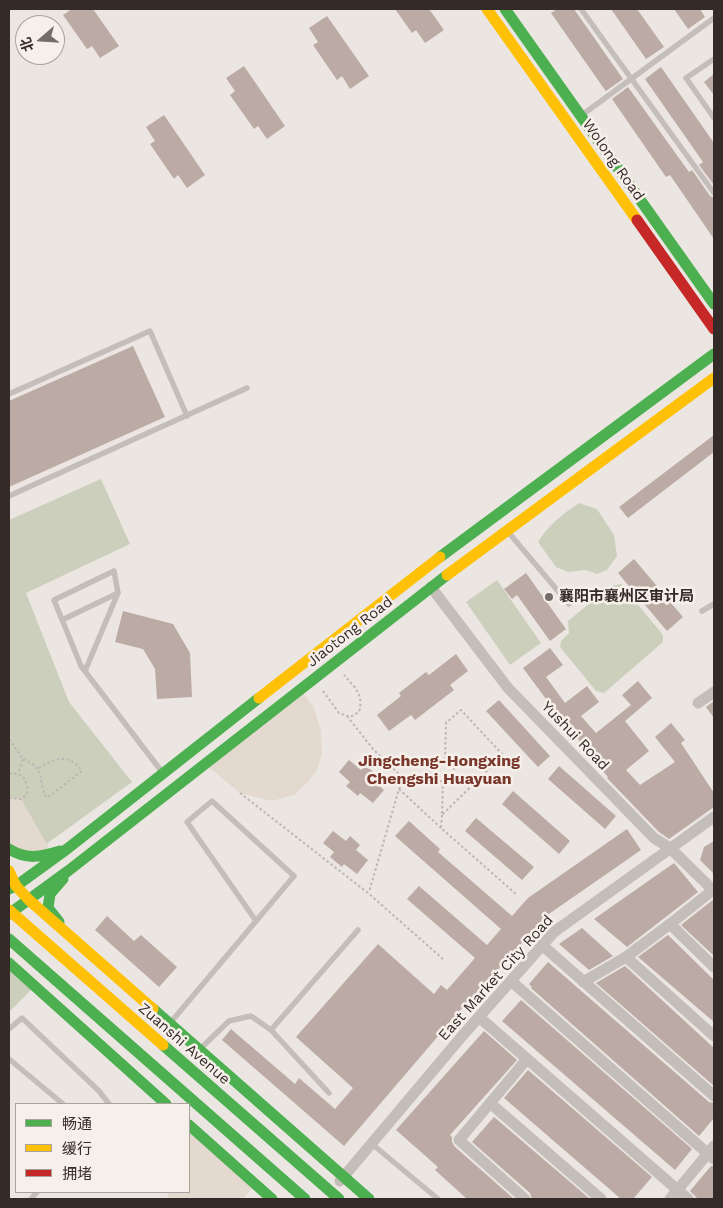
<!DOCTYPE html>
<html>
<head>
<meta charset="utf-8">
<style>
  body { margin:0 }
  #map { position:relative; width:723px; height:1208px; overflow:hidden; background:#ebe6e1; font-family:"Work Sans","Noto Sans SC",sans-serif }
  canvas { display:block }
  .frame { position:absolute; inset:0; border:10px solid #342b29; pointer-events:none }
  .legend { position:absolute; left:15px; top:1103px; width:175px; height:90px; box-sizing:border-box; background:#f7efe9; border:1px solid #a9a19c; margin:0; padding:6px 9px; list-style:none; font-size:15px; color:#342b29 }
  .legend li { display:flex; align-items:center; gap:10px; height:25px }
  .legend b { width:25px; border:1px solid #a9a19c }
  .north { position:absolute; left:15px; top:15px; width:50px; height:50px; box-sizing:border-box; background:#f7efe9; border:1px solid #a9a19c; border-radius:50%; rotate:251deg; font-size:14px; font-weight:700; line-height:20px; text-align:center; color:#342b29 }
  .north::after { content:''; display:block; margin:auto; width:18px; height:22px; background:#746c69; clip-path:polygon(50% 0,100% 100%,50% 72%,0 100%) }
</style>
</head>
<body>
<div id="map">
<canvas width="723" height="1208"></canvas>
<div class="frame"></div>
<ul class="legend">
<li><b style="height:6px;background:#4caf50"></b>畅通</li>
<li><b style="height:6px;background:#ffc107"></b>缓行</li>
<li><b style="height:6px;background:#c62828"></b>拥堵</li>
</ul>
<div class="north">北</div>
</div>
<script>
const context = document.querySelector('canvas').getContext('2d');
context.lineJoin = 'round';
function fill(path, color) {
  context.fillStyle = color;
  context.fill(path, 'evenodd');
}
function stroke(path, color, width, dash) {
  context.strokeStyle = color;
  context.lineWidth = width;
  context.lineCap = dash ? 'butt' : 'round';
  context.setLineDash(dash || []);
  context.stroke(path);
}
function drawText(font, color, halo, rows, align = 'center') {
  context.font = font + ' "Work Sans","Noto Sans SC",sans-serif';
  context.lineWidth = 5;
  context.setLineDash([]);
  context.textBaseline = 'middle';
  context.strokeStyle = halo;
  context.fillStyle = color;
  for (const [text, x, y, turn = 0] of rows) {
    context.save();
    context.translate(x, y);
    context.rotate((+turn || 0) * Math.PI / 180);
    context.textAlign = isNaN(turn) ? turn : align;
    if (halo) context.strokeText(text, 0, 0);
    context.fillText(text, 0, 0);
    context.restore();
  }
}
const green = new Path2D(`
  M101,479L130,544L26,593L69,702L132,782L45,845L9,838V520Z
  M579,503L597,509L614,535L617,556L607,570L597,574L586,570L568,572L556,567L538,542C548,525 563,514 579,503Z
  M497,580L541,643L510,665L466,602Z
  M621,584L663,635V642L604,693L596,691L560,647L561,641L569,633L568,621L611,586Z
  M9,964L35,986L9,1012Z`);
const plaza = new Path2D(`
  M301,689L314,708L321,731L322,754L317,770L307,783L294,795L272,801L240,793L205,764Z
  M9,798L21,799L52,853L9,849Z
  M189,1125L255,1184L243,1199H170L166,1192H189Z`);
const building = new Path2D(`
  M72,9H93L119,46L100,58L92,46L87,49L63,15Z
  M395,9H429L444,30L425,43L416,30L412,33Z
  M557,9H574L623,79L606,91L605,90L551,13Z
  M611,9H637L664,47L646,59Z
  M674,9H700L705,17L688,29Z
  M327,16L369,76L350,89L342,76L337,80L313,45L318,42L309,28Z
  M244,66L285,126L267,139L258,126L254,129L230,95L235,91L226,78Z
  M661,67L714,143V185L699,165L703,162L645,79Z
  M714,74V95L704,82Z
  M628,87L689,172L692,170L710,196L714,198V239L670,175L666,177L612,99Z
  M164,115L205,175L187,188L178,175L174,179L150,144L155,141L146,127Z
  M133,346L165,417L9,487V401Z
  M714,435V452L628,518L619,507Z
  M634,559L683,617L667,631L618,573Z
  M526,573L566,629L550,641L517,595L512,599L504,589Z
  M123,611L173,624L190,653L192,697L157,699L155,669L143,649L115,642Z
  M550,648L563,665L546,677L565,703L587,686L599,702L581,716L596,733L631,705L622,695L638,681L652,698L625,721L649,751L626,770L640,785L675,762L655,737L671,723L685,740L681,743L714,793V807L669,839L659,832L607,778L608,777L578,743L580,741L573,735L571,737L563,729L551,713L555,711L523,668Z
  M456,654L468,671L450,685L454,690L415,720L411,715L389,731L377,715L401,696L399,693L426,672L429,675Z
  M499,700L550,756L538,767L486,711Z
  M714,701V718L706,707Z
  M349,760L361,770L365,765L376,774L372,780L384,790L373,803L360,793L358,796L346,786L350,782L339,772Z
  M559,766L616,816L605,829L548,779Z
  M513,791L570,841L559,854L502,804Z
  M476,818L534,867L522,880L465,831Z
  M409,821L440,849L438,852L512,916L528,898L627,829L641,850L546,916L470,1001L469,1000L344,1146L222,1040L231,1029L295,1084L299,1078L335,1109L353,1088L296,1037L378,944L434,994L441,985L447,990L475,958L407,899L419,886L487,945L501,929L395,836Z
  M333,831L346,841L350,836L360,845L356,850L368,860L357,874L344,864L342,867L330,857L334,852L323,843Z
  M714,841V874L700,860L704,847Z
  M674,863L698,892L627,947L594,919Z
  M714,899V956L681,925Z
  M107,916L134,941L141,935L177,967L159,987L95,930Z
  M582,928L613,956L589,970L559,944Z
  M668,935L714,980V1022L638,957Z
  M548,962L709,1102L714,1103V1118L699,1136L531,988L532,987L529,984Z
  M625,966L714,1048V1086L596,983Z
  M521,1000L692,1149L675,1170L502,1021Z
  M484,1031L517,1060L450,1135L452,1137V1142L454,1146L514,1199H467L435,1170L438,1167L396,1130Z
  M528,1070L652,1177L633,1199H621L504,1098Z
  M494,1117L590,1199H532L530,1193L472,1142Z
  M711,1166H714V1199H698L690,1191Z`);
const path = new Path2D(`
  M323,691L339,713L350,717L359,712C364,694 355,688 344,675
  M347,716L373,749L405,780L399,789L369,892
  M9,739L23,759L18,774
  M23,759C48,770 36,779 47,798L82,771C70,752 53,759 37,769
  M9,774C23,771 28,781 27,794L21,799L9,798
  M405,780C421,781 438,781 454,781V760H429L430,781
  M443,781L442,815L503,755L461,710L446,723L445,760
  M399,789L441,828
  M240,793L368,893L443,959
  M442,815L441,828L516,894`);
const lane = new Path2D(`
  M581,9L714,193
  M714,59L686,78L714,118
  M582,115L714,18
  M9,394L150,331L187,416
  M9,496L247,388
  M509,533L569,604
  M702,611L714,604
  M62,620L118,593
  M85,671L118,593L114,571L54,600L81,666L162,772
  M171,1022L294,876L212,801L187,822L256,921
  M9,1029L22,1018L99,1091L109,1104
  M271,1030L329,1093
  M201,1048L229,1021L251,1016L271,1030L358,930
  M9,1059L63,1104
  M372,1144L438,1199
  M31,1199L37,1192`);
const street = new Path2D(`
  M431,587L508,688L654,838L670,848L714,891
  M698,703L714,692
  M670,924L713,890
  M542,945L714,1096
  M626,957L670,924L714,967
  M511,981L714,1159
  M583,982L626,957L714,1036
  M479,1017L688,1199
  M490,1103L601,1199
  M340,1181L463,1035L554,932L714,817
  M525,1199L459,1140L527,1059
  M670,1199L714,1146`);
const fast = new Path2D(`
  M505,9L714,304
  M440,557L714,354
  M9,849C26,860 41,857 60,851
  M9,889L16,886L67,849L259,698
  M9,914L68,871L447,575
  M59,922L48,908L50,894L63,879
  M9,939L305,1199
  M9,963L166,1104
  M153,1009L369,1199
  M163,1045L339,1199
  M189,1125L272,1199`);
const slow = new Path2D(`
  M487,9L637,220
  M447,575L714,378
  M259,698L440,557
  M9,871L16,886L29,900L153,1009
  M9,910L163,1045`);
const jam = new Path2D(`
  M637,220L714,329`);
const markers = [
  [549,597,5,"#746c69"]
];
const streetNames = [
  ["Wolong Road",613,160,55],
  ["Jiaotong Road",350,632,-38],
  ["Yushui Road",575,736,46],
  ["East Market City Road",496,978,-48],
  ["Zuanshi Avenue",184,1044,41]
];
const poiNames = [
  ["襄阳市襄州区审计局",559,597]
];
const neighbourhoodNames = [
  ["Jingcheng-Hongxing",439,761],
  ["Chengshi Huayuan",439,779]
];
fill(green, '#cdcfbd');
fill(plaza, '#e4d9cf');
fill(building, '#bcaaa5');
stroke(path, '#bdb6b3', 2, [2.5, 2.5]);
stroke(lane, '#c4beba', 5.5);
stroke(street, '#c4beba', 11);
stroke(fast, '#4caf50', 11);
stroke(slow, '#ffc107', 11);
stroke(jam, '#c62828', 11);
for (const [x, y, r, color] of markers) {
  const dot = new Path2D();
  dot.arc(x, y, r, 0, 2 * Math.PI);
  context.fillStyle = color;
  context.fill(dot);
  stroke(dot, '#f7efe9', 2);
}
drawText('15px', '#342b29', '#f7efe9', streetNames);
drawText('bold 15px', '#342b29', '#f7efe9', poiNames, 'left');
drawText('bold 16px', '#79372c', '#f7efe9', neighbourhoodNames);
</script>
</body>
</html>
